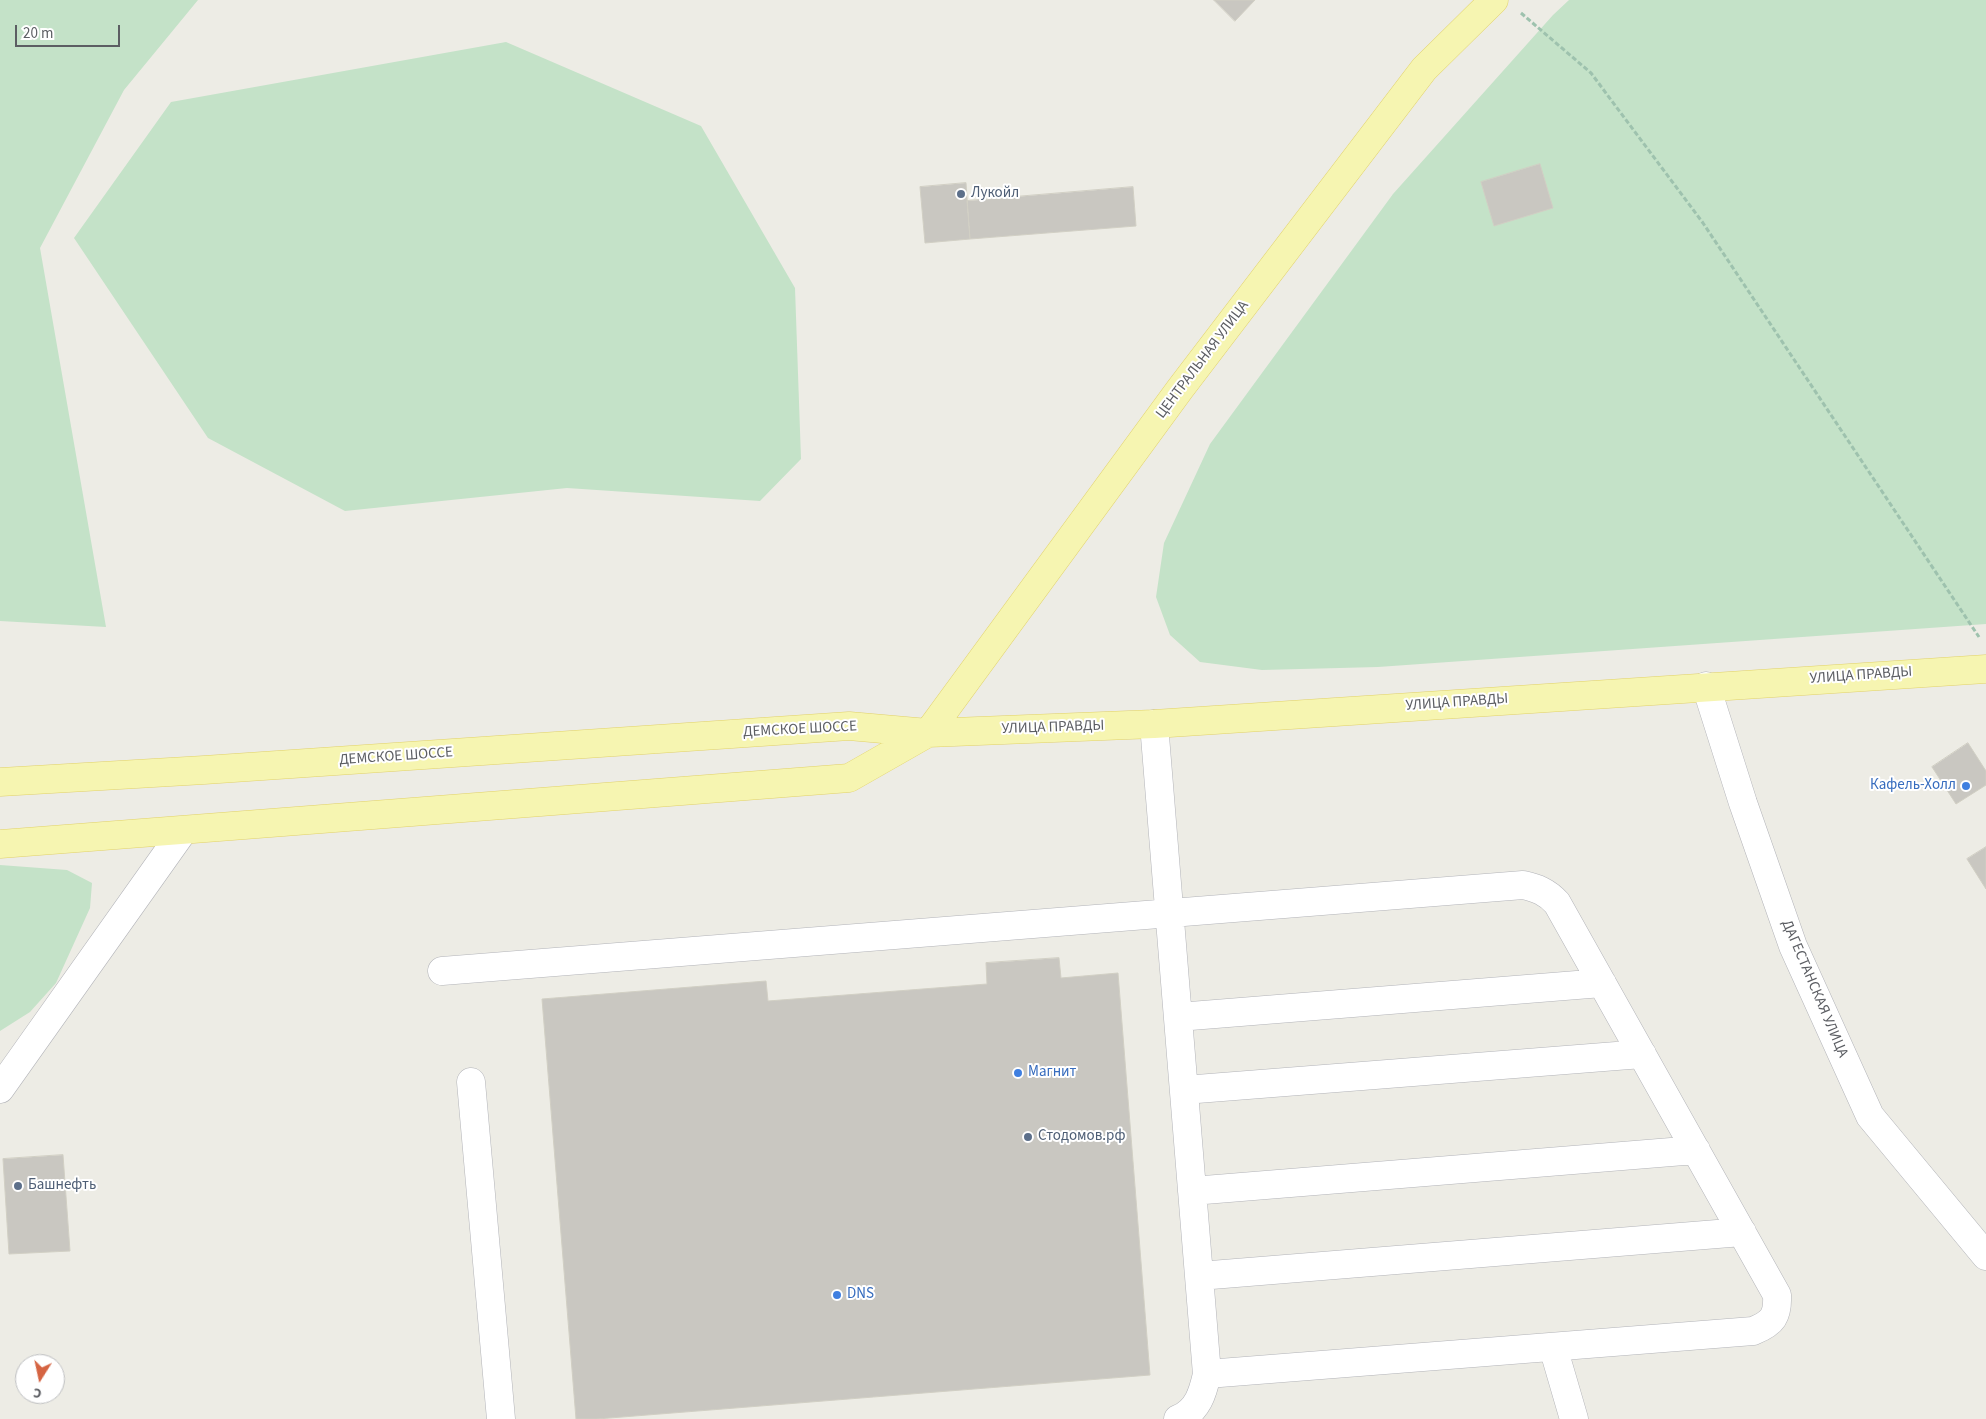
<!DOCTYPE html>
<html>
<head>
<meta charset="utf-8">
<style>
  body { margin:0 }
  #map { position:relative; width:1986px; height:1419px; overflow:hidden; background:#edece5; font-family:"Source Sans 3",sans-serif }
  canvas { display:block }
  .north { position:absolute; left:15px; top:1354px; width:50px; height:50px; box-sizing:border-box; background:#fff; border:1px solid #bebfc1; border-radius:50%; rotate:190deg; font-size:14px; font-weight:700; line-height:20px; text-align:center; color:#5c5e63 }
  .north::after { content:''; display:block; margin:auto; width:18px; height:22px; background:#d56442; clip-path:polygon(50% 0,100% 100%,50% 72%,0 100%) }
  .scale { position:absolute; left:15px; top:25px; width:105px; height:22px; box-sizing:border-box; border:2px solid #5c5e63; border-top:0; padding-left:6px; font-size:15px; line-height:18px; white-space:nowrap; color:#5c5e63; -webkit-text-stroke:4px #fff; paint-order:stroke }
</style>
</head>
<body>
<div id="map">
<canvas width="1986" height="1419"></canvas>
<div class="north">С</div>
<div class="scale">20 m</div>
</div>
<script>
const context = document.querySelector('canvas').getContext('2d');
context.lineJoin = 'round';
function fill(path, color) {
  context.fillStyle = color;
  context.fill(path, 'evenodd');
}
function stroke(path, color, width, dash) {
  context.strokeStyle = color;
  context.lineWidth = width;
  context.lineCap = dash ? 'butt' : 'round';
  context.setLineDash(dash || []);
  context.stroke(path);
}
function drawText(font, color, halo, rows, align = 'center') {
  context.font = font + ' "Source Sans 3",sans-serif';
  context.lineWidth = 4;
  context.setLineDash([]);
  context.textBaseline = 'middle';
  context.strokeStyle = halo;
  context.fillStyle = color;
  for (const [text, x, y, turn = 0] of rows) {
    context.save();
    context.translate(x, y);
    context.rotate((+turn || 0) * Math.PI / 180);
    context.textAlign = isNaN(turn) ? turn : align;
    if (halo) context.strokeText(text, 0, 0);
    context.fillText(text, 0, 0);
    context.restore();
  }
}
const green = new Path2D(`
  M0,0H198L124,90L40,248L106,627L0,621Z
  M1569,0H1986V624L1378,667L1262,670L1200,662L1170,635L1156,597L1164,543L1210,444L1393,194L1553,15Z
  M506,42L701,126L795,288L801,459L760,501L567,488L345,511L208,438L74,238L171,102Z
  M0,865L67,870L92,883L90,908L56,983L30,1012L0,1031Z`);
const building = new Path2D(`
  M1214,0H1255L1235,21Z
  M1540,164L1553,208L1494,226L1481,182Z
  M966,183L970,239L925,243L920,187Z
  M1133,187L1136,226L970,239L967,201Z
  M1968,743L1986,771V785L1956,804L1932,767Z
  M1986,847V889L1967,859Z
  M1059,958L1061,978L1118,973L1150,1375L597,1419H576L542,999L766,981L768,1001L987,984L986,963Z
  M63,1155L70,1251L9,1254L3,1159Z`);
const path = new Path2D(`
  M1521,13L1591,73L1703,223L1979,637`);
const minor = new Path2D(`
  M1706,686L1743,803L1793,946L1870,1116L1986,1256
  M1154,724L1207,1374C1203,1392 1198,1411 1178,1419
  M442,971L1523,885C1537,888 1547,892 1557,903L1777,1295C1778,1316 1773,1323 1753,1331L1207,1374
  M1178,1017L1602,983
  M471,1082L501,1419
  M0,1089L183,831
  M1184,1090L1642,1054
  M1192,1191L1696,1150
  M1199,1276L1742,1232
  M1553,1347L1574,1419`);
const major = new Path2D(`
  M0,782L204,770L849,726L928,733L1154,724L1986,669
  M0,844L849,778L928,733L1180,389L1424,69L1494,0`);
const markers = [
  [961,194,5,"#5c6f8a"],
  [1966,786,5,"#3f7fe0"],
  [1018,1073,5,"#3f7fe0"],
  [1028,1137,5,"#5c6f8a"],
  [18,1186,5,"#5c6f8a"],
  [837,1295,5,"#3f7fe0"]
];
const serviceNames = [
  ["Лукойл",971,194],
  ["Стодомов.рф",1038,1137],
  ["Башнефть",28,1186]
];
const streetNames = [
  ["ЦЕНТРАЛЬНАЯ УЛИЦА",1203,360,-53],
  ["УЛИЦА ПРАВДЫ",1861,676,-4],
  ["УЛИЦА ПРАВДЫ",1457,703,-4],
  ["УЛИЦА ПРАВДЫ",1053,728,-2],
  ["ДЕМСКОЕ ШОССЕ",800,730,-3],
  ["ДЕМСКОЕ ШОССЕ",396,757,-4],
  ["ДАГЕСТАНСКАЯ УЛИЦА",1814,989,67]
];
const shopNames = [
  ["Кафель-Холл",1956,786,"right"],
  ["Магнит",1028,1073],
  ["DNS",847,1295]
];
fill(green, '#c4e2c8');
fill(building, '#c9c7c1');
stroke(building, '#d1cfc4', 1);
stroke(minor, '#b2b3b8', 29);
stroke(major, '#e1d169', 29);
stroke(path, '#9ec2ae', 3, [5, 2.5]);
stroke(minor, '#fff', 28);
stroke(major, '#f6f5b1', 28);
for (const [x, y, r, color] of markers) {
  const dot = new Path2D();
  dot.arc(x, y, r, 0, 2 * Math.PI);
  context.fillStyle = color;
  context.fill(dot);
  stroke(dot, '#fff', 2);
}
drawText('15px', '#4e5e75', '#fff', serviceNames, 'left');
drawText('15px', '#5c5e63', '#fff', streetNames);
drawText('15px', '#366cbe', '#fff', shopNames, 'left');
</script>
</body>
</html>
